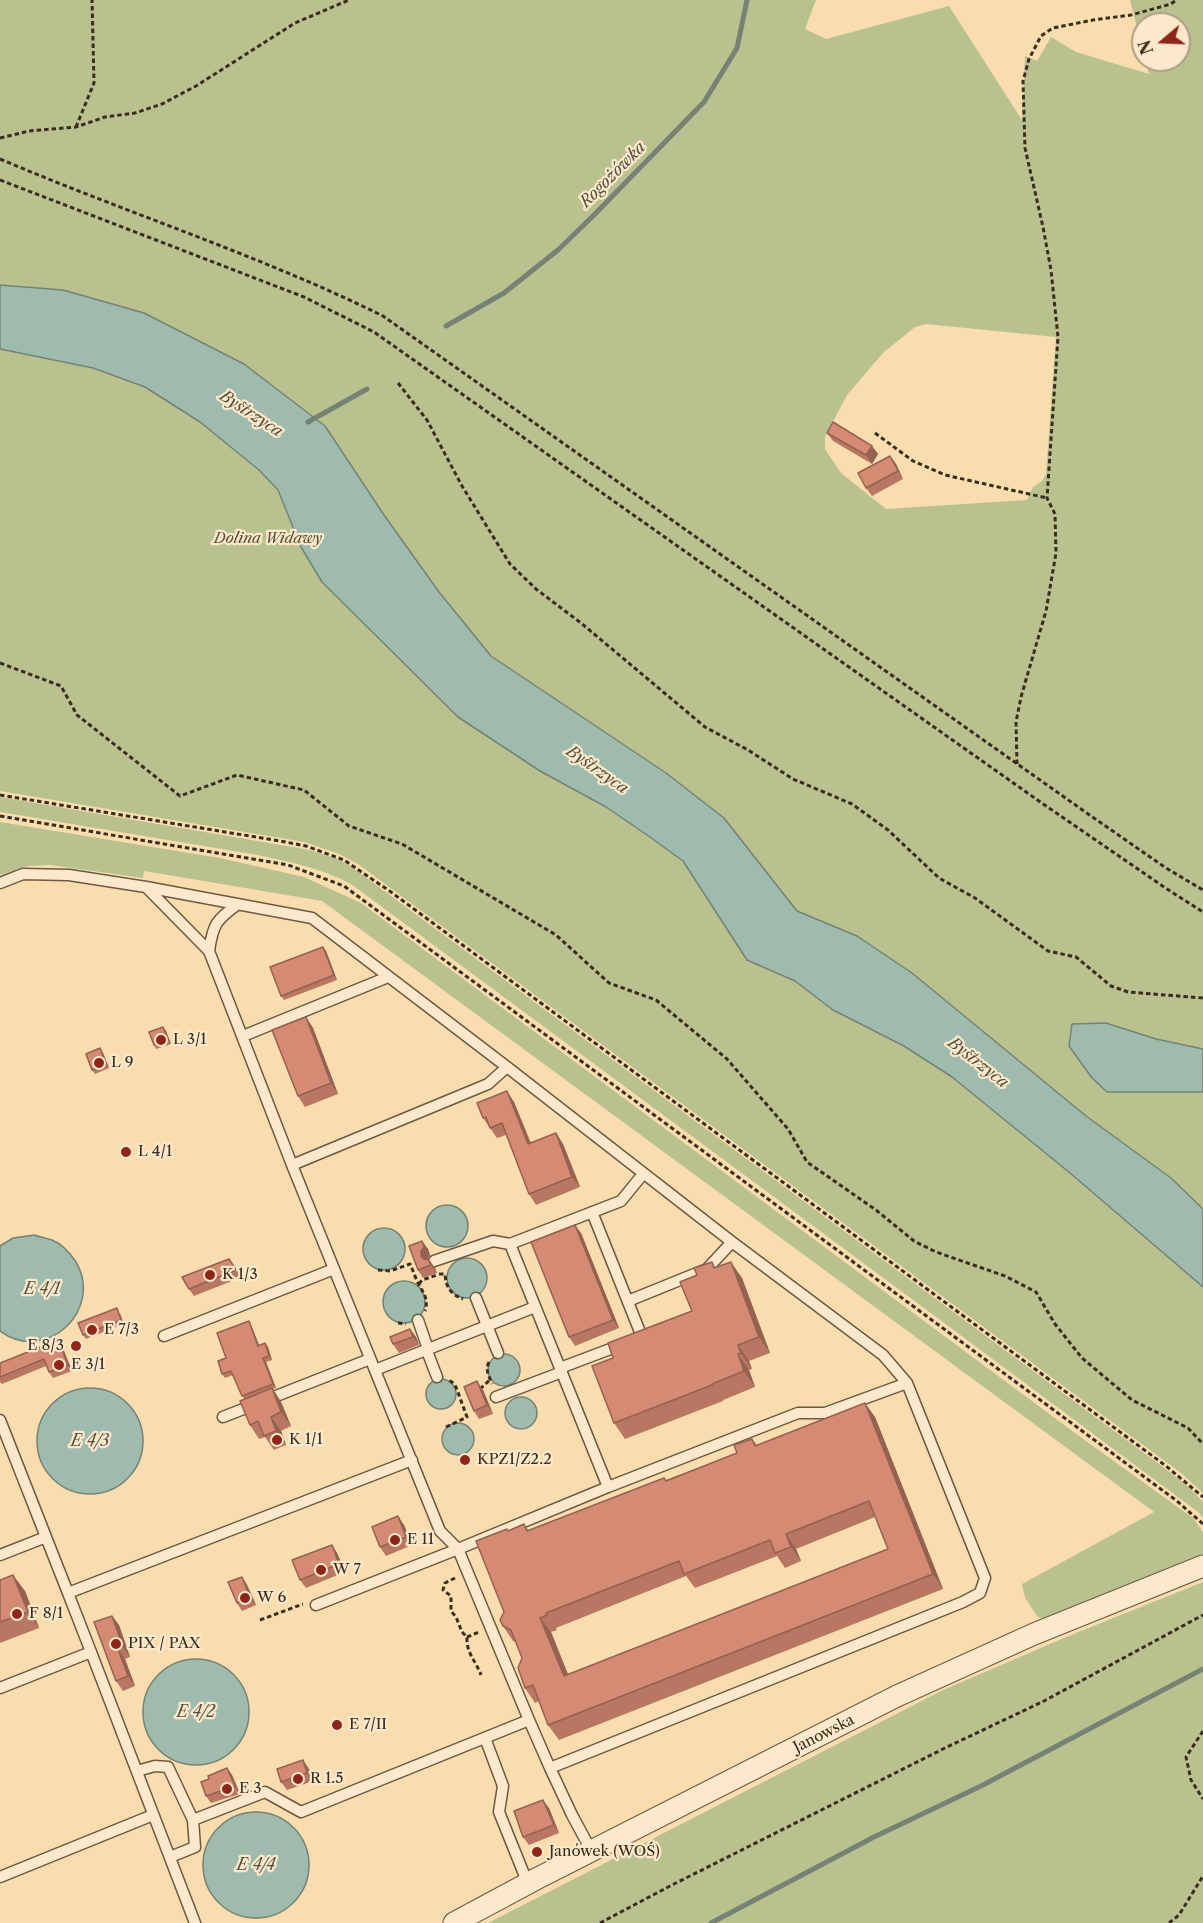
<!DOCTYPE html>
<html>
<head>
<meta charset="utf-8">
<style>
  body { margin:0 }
  #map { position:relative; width:1203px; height:1923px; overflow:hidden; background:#faddaf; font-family:"Libre Caslon Text",serif }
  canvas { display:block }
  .north { position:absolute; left:1131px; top:12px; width:60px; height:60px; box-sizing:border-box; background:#fce9cb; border:2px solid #af9e86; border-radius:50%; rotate:251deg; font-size:16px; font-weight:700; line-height:24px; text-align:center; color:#3b2d1e }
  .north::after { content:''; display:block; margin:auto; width:21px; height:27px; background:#8f2418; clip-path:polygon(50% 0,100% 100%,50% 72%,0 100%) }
</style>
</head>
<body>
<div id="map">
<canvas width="1203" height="1923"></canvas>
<div class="north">N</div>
</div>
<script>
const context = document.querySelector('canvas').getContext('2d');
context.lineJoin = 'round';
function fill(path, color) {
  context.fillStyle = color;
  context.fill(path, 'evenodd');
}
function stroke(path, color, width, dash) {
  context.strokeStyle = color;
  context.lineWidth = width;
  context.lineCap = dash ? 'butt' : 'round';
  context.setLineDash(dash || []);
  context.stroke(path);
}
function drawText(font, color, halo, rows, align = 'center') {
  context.font = font + ' "Libre Caslon Text",serif';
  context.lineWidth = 4.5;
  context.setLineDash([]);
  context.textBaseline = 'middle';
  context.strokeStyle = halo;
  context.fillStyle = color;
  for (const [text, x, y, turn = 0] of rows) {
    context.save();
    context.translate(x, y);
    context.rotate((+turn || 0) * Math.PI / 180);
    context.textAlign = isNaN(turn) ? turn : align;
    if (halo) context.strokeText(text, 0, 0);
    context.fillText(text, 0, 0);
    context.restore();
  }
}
const green = new Path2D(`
  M0,0H816L805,29L826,39L949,6L1022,120L1025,56L1037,61L1051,37L1076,52L1149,74L1145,60H1179V24H1143V51L1130,0H1203V1493L1181,1473L358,864L339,854L304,842L0,791ZM926,324L1056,337L1046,474L1042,481L1033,487L1027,500L886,509L841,473L825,449V437L847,395L883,353L915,327Z
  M0,797L310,850L337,859L352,867L1167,1470L1190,1488L1203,1502V1518L1198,1512L920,1305L351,884C321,868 290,862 257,855L0,812Z
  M0,822L220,858L304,877L361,903L1075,1433L1193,1518L1203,1532V1557L1046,1619L1038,1617L1025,1598L1022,1584L1154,1512L322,901L144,871L143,878L50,865L28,866L0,875Z
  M1203,1582V1923H488L943,1690L1071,1635Z`);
const water = new Path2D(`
  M0,285L63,290L144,313L244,364L325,426L384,515L439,592L491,656L666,773L724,818L797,911L857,936L912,973L1086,1116L1171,1178L1203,1209V1287L1070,1173L952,1077L904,1046L833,1010L795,981L747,960L683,861L650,837L606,807L540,771L458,717L322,582L301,547L278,490L259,470L200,422L145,387L93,368L0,349Z
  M1106,1023L1156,1039L1203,1049V1092H1107L1092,1078L1069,1046L1072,1024Z
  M426 1226a21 21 0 1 1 42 0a21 21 0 1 1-42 0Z
  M363 1249a21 21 0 1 1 42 0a21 21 0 1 1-42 0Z
  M34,1235C40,1237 46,1238 52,1240C62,1244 70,1253 76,1262C104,1310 46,1365 0,1331V1246L13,1238Z
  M447 1278a20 20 0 1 1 40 0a20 20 0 1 1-40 0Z
  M383 1302a21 21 0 1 1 42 0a21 21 0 1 1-42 0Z
  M488 1370a16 16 0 1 1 32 0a16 16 0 1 1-32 0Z
  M426 1394a15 15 0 1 1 30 0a15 15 0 1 1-30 0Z
  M37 1441a53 53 0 1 1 106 0a53 53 0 1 1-106 0Z
  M505 1413a16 16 0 1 1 32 0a16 16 0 1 1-32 0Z
  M442 1439a16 16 0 1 1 32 0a16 16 0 1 1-32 0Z
  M143 1712a53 53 0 1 1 106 0a53 53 0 1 1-106 0Z
  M203 1865a53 53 0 1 1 106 0a53 53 0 1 1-106 0Z`);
const stream = new Path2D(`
  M446,326L504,293L558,250L594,215L704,102L737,48L747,0
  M308,422L367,389
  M711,1923L874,1837L981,1786L1203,1669`);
const path = new Path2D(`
  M76,127L94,83L92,0
  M0,138L29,131L76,127L105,117L135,113L162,104L196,86L295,23L349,0
  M0,159C127,213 259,255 383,316L1091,816L1166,868L1203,890
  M0,180L304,297L374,332L1046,806L1167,889L1203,912
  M398,383L427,420L462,486L510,564L536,589L581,623L705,727L748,750L793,779L852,804L888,830L939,878L975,898L1048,951L1076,957L1111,986L1128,992L1203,998
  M875,433L913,461L945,475L1047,498
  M0,663L61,686L77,715L180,796L237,775L304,790L349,826L402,844L556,935L609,983L656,1000L727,1059L788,1129L807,1162L876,1210L914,1241L936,1252L1005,1276L1036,1292L1055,1324L1082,1358L1132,1400L1188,1428L1203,1444
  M1017,764L1016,722L1021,697L1046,611L1056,553L1055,514L1047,498L1058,337L1051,270L1043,227L1025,148L1023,81L1029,59L1041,36L1053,28L1093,20L1131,15L1171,4L1176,0
  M0,795L280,841L306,846L344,860L391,892L1166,1466L1203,1497
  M0,816L288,865L344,886L1177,1501L1203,1524
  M378,1270L390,1271L410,1264C413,1270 415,1277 418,1283C423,1293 429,1298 425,1311
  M439,1274H445C446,1287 450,1294 463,1299
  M419,1284L422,1280L437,1275
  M398,1323L406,1324
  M489,1362C485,1370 489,1376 492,1384
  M480,1389L490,1380
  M446,1427L467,1417L456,1387L453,1383L448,1379
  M455,1578L445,1583L443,1590L451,1596V1611L456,1617L462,1632L467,1637C466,1653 476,1661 481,1675
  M260,1620L303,1604
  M467,1637L479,1632
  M1203,1731L1186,1757L1191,1780L1203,1799
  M600,1923L670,1886L945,1748L1044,1701L1203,1615
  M1169,1923L1179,1915L1203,1876`);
const service = new Path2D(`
  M0,883L23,874L69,875L146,887L312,918L507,1067L732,1242L883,1355L907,1383L985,1578L980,1593L963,1602L550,1768L572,1815L592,1852
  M146,887L209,951L292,1165L440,1531L458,1549L529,1720L301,1812L265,1792L193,1820L195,1847L170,1857
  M209,951C213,924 216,920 238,904
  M243,1036L388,977
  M292,1165L488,1084L507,1067
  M592,1212L642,1337
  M434,1261L493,1241L510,1244
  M476,1298L498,1353
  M628,1301L707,1269L732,1242
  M418,1320L428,1349
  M164,1336L334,1269
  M427,1351L437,1377
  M560,1368L621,1345
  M375,1370L535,1307
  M496,1397L562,1372
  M223,1417L370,1359
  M0,1420L68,1593
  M608,1487L798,1413H825L907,1383
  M0,1555L46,1537
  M316,1605L458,1549L608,1487L510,1244L621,1201L643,1174
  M91,1652L68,1593L412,1460
  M0,1688L91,1652L195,1923
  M529,1720L550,1768
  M485,1738L503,1786L499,1812L528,1884
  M137,1771L155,1766L168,1767L193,1820
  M0,1877L153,1815`);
const minor = new Path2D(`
  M454,1923L536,1879L897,1696L1034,1634L1203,1566`);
const wall = new Path2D(`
  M827,433L872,446L878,454L872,464L833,441Z
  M890,456L896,464L903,479L872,496L866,488Z
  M323,947L326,951L337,980L284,1000L281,996Z
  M306,1017L313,1028L338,1094L305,1107L298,1096Z
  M163,1027L166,1031L171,1044L156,1049L154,1045Z
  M100,1048L103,1053L109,1068L95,1074L92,1070Z
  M514,1102L531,1143L556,1133L563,1144L580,1187L536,1205L529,1194L506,1135L497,1138L483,1118Z
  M581,1233L619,1328L575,1346L569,1337Z
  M422,1241L428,1249L430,1255L427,1260H429L435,1268L437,1273L423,1278L418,1270Z
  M712,1262L716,1268L742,1278L770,1353L749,1361L752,1369L749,1370L755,1387L723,1400V1401L625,1439L614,1423L613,1358L692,1311L697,1275Z
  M234,1266L242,1277L194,1296L189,1289Z
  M120,1313L124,1324L86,1339L83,1335Z
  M251,1325L259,1345L265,1343L268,1347L272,1360L266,1362L276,1388L273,1389L281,1402L291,1426L281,1431L286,1445L274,1450L265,1437L259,1439L250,1425L244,1399L233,1375L225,1378L222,1374L226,1358Z
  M410,1329L416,1337L419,1345L399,1353L393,1344Z
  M62,1346L72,1371L53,1378L49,1372L46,1366L2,1384L0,1382V1363Z
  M483,1390L493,1414L479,1419L474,1411Z
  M875,1417L943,1589L559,1740L548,1725L539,1701L535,1703L525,1688L522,1658L516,1642L513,1641L503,1626L509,1530L524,1524L529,1531L666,1480L737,1453L752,1439L757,1445ZM875,1517L888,1549L568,1674L551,1632L557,1630L556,1628L686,1576L695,1588L777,1556L785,1568L801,1561L796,1549Z
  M404,1525L412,1545L386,1556L380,1547Z
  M332,1545L337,1553L345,1572L306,1588L300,1580Z
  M242,1577L247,1585L256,1605L242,1611L237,1603Z
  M0,1580L25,1591L39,1628L0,1643Z
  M112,1616L119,1625L130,1657L125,1659L135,1686L123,1691L116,1681Z
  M227,1768L232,1775L240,1794L211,1803L206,1796L209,1779Z
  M309,1769L313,1781L287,1790L281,1782Z
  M549,1808L559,1833L529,1845L523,1837Z`);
const shadedWall = new Path2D(`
  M872,446L878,454L872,464L866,455Z
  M890,456L896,464L903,479L898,471Z
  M323,947L326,951L337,980L334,975Z
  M306,1017L313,1028L338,1094L331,1083Z
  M163,1027L166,1031L171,1044L168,1040Z
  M100,1048L103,1053L109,1068L106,1064Z
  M507,1091L514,1102L535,1155L528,1144Z
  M556,1133L563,1144L580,1187L572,1177Z
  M575,1225L581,1233L619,1328L613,1320Z
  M422,1241L428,1249L430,1255L427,1259V1264L421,1256Z
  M429,1260L435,1268L437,1273L431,1265Z
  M731,1262L742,1278L770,1353L759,1337Z
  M249,1321L251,1325L261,1350L258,1346Z
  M410,1329L416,1337L419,1345L413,1337Z
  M58,1340L62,1346L72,1371L68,1365Z
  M265,1343L268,1347L272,1360L269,1356Z
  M738,1345L749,1361L752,1369L741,1353Z
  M738,1354L749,1370L755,1387L744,1371Z
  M263,1358L266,1362L276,1388L273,1384Z
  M477,1381L483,1390L493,1414L487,1405Z
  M272,1388L281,1402L291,1426L281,1412Z
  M865,1403L875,1417L943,1589L933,1574Z
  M271,1417L281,1431L286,1445L276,1431Z
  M398,1516L404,1525L412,1545L406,1537Z
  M786,1534L796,1549L801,1561L791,1547Z
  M332,1545L337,1553L345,1572L339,1564Z
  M13,1575L25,1591L39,1628L28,1612Z
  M242,1577L247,1585L256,1605L250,1597Z
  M112,1616L119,1625L130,1657L123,1647Z
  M540,1618L551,1632L574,1690L564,1676Z
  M118,1649L125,1659L135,1686L128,1676Z
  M303,1760L309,1769L313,1781L307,1773Z
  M227,1768L232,1775L240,1794L235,1786Z
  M543,1800L549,1808L559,1833L554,1825Z`);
const building = new Path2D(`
  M833,422L872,446L866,455L827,433Z
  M890,456L898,471L866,488L858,473Z
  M323,947L334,975L281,996L270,967Z
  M306,1017L331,1083L298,1096L272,1030Z
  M163,1027L168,1040L154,1045L149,1032Z
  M100,1048L106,1064L92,1070L86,1054Z
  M507,1091L528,1144L556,1133L572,1177L529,1194L502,1123L490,1128L486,1117L483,1118L477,1103Z
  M575,1225L613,1320L569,1337L531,1242Z
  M422,1241L424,1247L421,1251V1256L424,1259L429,1260L431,1265L418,1270L409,1246Z
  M229,1259L236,1270L189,1289L182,1277Z
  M712,1262L714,1268L731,1262L759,1337L738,1345L741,1353L738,1354L744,1371L712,1384V1385L614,1423L592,1366L613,1358L608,1343L692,1311L680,1282L697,1275L694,1268Z
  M117,1308L121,1320L83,1335L78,1323Z
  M249,1321L258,1346L265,1343L269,1356L263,1358L273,1384L242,1396L231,1371L222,1374L218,1361L226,1358L217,1333Z
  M410,1329L413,1337L393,1344L390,1337Z
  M58,1340L68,1365L49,1372L44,1359L0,1377V1363Z
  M477,1381L487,1405L474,1411L464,1387Z
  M272,1388L281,1412L271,1417L276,1431L264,1436L258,1421L250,1425L240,1401Z
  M865,1403L933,1574L548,1725L533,1685L525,1688L518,1668L522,1658L511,1630L503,1626L500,1620L504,1612L476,1541L507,1529L508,1531L524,1524L527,1531L664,1478L666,1481L737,1453L734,1445L752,1439L755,1446ZM869,1501L888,1549L564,1676L540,1618L547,1615L546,1613L679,1561L684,1574L770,1540L775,1553L791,1547L786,1534Z
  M398,1516L406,1537L380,1547L372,1527Z
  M332,1545L339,1564L300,1580L292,1560Z
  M13,1575L28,1612L0,1622V1580Z
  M242,1577L250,1597L237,1603L228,1582Z
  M112,1616L123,1647L118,1649L128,1676L116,1681L94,1622Z
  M303,1760L307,1773L281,1782L277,1769Z
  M227,1768L235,1786L206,1796L201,1782L209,1779L208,1776Z
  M543,1800L554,1825L523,1837L514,1811Z`);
const markers = [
  [161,1040,6,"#8f2418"],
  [99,1063,6,"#8f2418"],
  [126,1152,6,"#8f2418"],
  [210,1275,6,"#8f2418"],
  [92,1330,6,"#8f2418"],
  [76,1346,6,"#8f2418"],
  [59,1365,6,"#8f2418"],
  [277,1440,6,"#8f2418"],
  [465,1460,6,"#8f2418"],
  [395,1540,6,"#8f2418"],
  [321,1570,6,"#8f2418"],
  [245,1598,6,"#8f2418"],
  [17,1614,6,"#8f2418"],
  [116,1644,6,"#8f2418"],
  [337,1725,6,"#8f2418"],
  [298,1779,6,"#8f2418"],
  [227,1789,6,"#8f2418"],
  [537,1852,6,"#8f2418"]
];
const parkNames = [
  ["Dolina Widawy",268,539]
];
const poiNames = [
  ["L 3/1",173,1040],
  ["L 9",111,1063],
  ["L 4/1",138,1152],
  ["K 1/3",222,1275],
  ["E 7/3",104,1330],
  ["E 8/3",64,1346,"right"],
  ["E 3/1",71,1365],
  ["K 1/1",289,1440],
  ["KPZ1/Z2.2",477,1460],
  ["E 11",407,1540],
  ["W 7",333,1570],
  ["W 6",257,1598],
  ["F 8/1",29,1614],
  ["PIX / PAX",128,1644],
  ["E 7/II",349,1725],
  ["R 1.5",310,1779],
  ["E 3",239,1789],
  ["Janówek (WOŚ)",549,1852]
];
const streetNames = [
  ["Janowska",824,1734,-27]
];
const waterNames = [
  ["Rogożówka",613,175,-45],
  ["Bystrzyca",251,414,33],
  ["Bystrzyca",597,770,35],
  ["Bystrzyca",978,1063,38],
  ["E 4/1",42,1289],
  ["E 4/3",90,1441],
  ["E 4/2",196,1712],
  ["E 4/4",256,1865]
];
fill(green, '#b9c28f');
fill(water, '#9ebbae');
stroke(water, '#768274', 1.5);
stroke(stream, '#768274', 5);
stroke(service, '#6b5942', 13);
stroke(minor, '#6b5942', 23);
stroke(path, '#3b2d1e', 3, [4.5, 3]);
stroke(service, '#fce9cb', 10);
stroke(minor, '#fce9cb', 21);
fill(wall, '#b77763');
fill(shadedWall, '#956150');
fill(building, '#d58a73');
stroke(building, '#956150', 1.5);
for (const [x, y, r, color] of markers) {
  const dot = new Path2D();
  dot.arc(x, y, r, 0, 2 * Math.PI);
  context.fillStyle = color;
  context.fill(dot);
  stroke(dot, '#fce9cb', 2);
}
drawText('italic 15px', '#5a523a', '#fce9cb', parkNames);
drawText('15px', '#3b2d1e', '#fce9cb', poiNames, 'left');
drawText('15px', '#3b2d1e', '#fce9cb', streetNames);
drawText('italic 16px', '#545042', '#fce9cb', waterNames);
</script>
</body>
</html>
